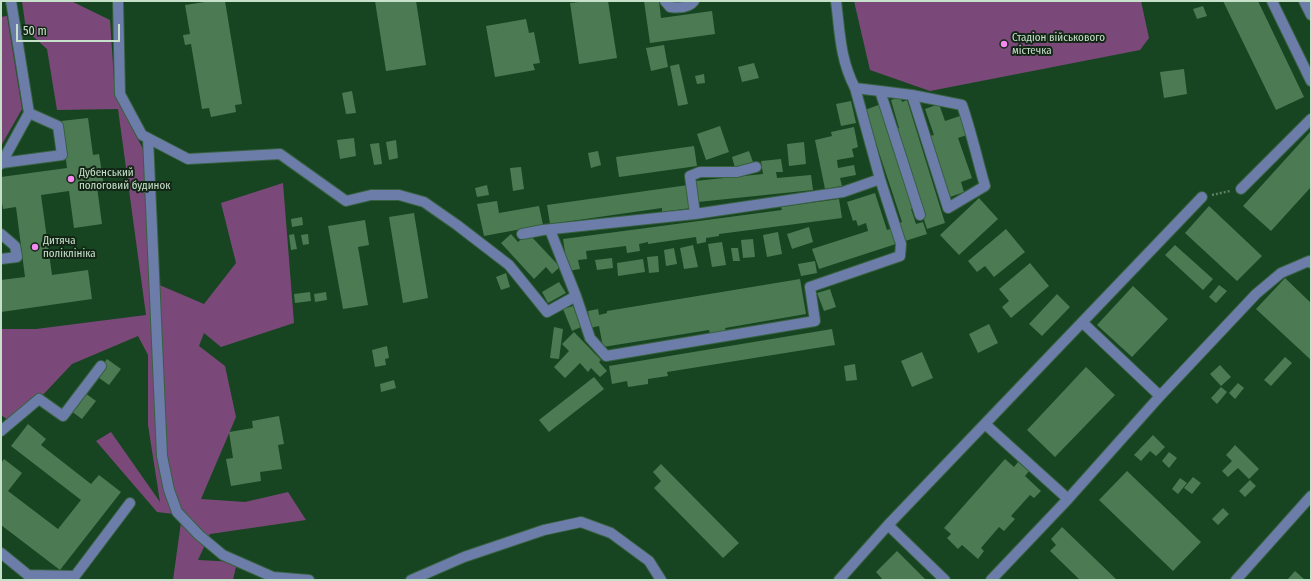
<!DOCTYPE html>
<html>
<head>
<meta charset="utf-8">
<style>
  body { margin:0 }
  #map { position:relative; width:1312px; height:581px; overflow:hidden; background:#174521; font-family:"Fira Sans Condensed",sans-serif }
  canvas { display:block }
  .frame { position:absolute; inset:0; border:2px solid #c7e0ca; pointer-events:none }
  .scale { position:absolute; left:16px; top:24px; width:104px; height:18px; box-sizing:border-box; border:2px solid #c7e0ca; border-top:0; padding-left:5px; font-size:12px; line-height:14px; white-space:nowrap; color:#c7e0ca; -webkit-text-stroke:3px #132616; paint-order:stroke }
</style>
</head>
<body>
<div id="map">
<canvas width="1312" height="581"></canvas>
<div class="frame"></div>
<div class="scale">50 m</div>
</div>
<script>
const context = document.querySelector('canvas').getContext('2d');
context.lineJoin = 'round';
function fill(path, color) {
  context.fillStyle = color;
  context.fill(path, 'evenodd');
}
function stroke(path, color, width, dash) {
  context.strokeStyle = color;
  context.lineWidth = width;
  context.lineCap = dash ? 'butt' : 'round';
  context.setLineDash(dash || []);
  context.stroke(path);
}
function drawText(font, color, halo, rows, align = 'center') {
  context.font = font + ' "Fira Sans Condensed",sans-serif';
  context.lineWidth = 4;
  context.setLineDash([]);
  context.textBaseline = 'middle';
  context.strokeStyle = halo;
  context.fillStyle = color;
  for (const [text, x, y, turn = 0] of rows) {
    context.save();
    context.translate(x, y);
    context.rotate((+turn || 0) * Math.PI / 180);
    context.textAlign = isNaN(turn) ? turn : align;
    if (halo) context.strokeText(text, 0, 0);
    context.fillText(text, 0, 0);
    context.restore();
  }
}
const green = new Path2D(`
  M22,1H71L110,20L115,95L143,149L150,281L204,304L236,263L221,203L283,183L294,323L221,347L204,333L199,346L225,366L236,417L201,499L245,502L288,492L306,520L210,534L198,560L237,562L233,580H173L182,515L157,512L96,441L111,432L160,502L148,425V355L138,336L72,364L39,399L11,422L1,415V329H36L146,315L118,109L57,110L47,49L26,30Z
  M854,1H1141L1149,38L1140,50L930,91L870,70Z
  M7,16L22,109L1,146V17Z`);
const building = new Path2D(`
  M211,1H225L242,104L235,105L236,112L211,117L209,108L202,109L191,44L185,45L183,35L190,34L185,5Z
  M375,1H416L426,65L386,71Z
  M587,1H608L617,58L579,64L570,3Z
  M644,1H659L661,18L712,11L715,34L650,43Z
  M1223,1H1258L1304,97L1276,110Z
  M1203,6L1207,16L1197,19L1193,9Z
  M526,19L529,33L534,32L540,63L533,64L535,70L495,77L486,26Z
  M664,45L668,67L651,71L646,48Z
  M754,63L759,78L742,82L738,67Z
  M679,64L688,104L678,106L670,66Z
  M1184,69L1187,94L1164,98L1160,72Z
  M704,74L705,83L697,84L695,76Z
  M352,91L356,113L346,114L342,93Z
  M901,97L902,102L907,100L945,223L927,229L895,129L899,128L891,100Z
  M851,101L856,123L841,126L836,104Z
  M881,104L915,208L911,209L916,224L923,222L927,234L902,242L896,224L902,222L865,110Z
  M939,104L945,121L960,116L967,135L958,138L972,178L961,182L964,192L950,197L929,136L934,135L925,109Z
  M88,118L93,155L99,154L104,186L97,187L102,224L74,228L69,191L41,195L52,275L88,270L92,299L1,312V280L25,277L16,207L3,209L1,196V177L67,168L61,121Z
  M720,126L729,152L706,160L697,134Z
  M854,127L858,147L852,149L854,157L837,160L838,168L854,165L856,175L840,178L842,186L825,189L815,140L832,136L831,132Z
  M1311,131V187L1271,231L1243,206Z
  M354,138L356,156L340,159L337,140Z
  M396,140L398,158L389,160L386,142Z
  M804,142L806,164L789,166L787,144Z
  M379,143L382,164L374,165L370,144Z
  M694,146L697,166L619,177L616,157Z
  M598,151L601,165L591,168L588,153Z
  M749,151L753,162L735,168L732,157Z
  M781,159L783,172H776L777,178L811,175L813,190L698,202L695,181L763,174L761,161Z
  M521,167L524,189L513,191L510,168Z
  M487,185L489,195L477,197L475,188Z
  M688,185L691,208L662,212V208L550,224L547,205Z
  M875,193L887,230L894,228L899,243L819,269L812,249L868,231L866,223L858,226L856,220L853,221L847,202Z
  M979,198L998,219L959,255L940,235Z
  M839,199L842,218L719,234V236L706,238V242L697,244L696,237L648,244V242L639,244L640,251L627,253L626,246L586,251L587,259L578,260L580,269L568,271L563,239L782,210L781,207Z
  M497,201L499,213L539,206L543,225L484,236L477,204Z
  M1209,206L1262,256L1237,281L1185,233Z
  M414,213L428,298L403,303L389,217Z
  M302,217L303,225L292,227L291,219Z
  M365,220L369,245L358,247L368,305L343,309L328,226Z
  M809,227L813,242L792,249L787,234Z
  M1006,229L1025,252L994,277L985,266L977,272L968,261Z
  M778,232L782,254L767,257L763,235Z
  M528,233L560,267L552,274L546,267L534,279L501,243L511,234L518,242Z
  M294,234L297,249L291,250L289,235Z
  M308,234L309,244L303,245L301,235Z
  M753,239L755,257L743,258L741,240Z
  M722,242L726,265L712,267L708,244Z
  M693,245L698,267L684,269L680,248Z
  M1175,245L1213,279L1203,290L1165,255Z
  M674,248L677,264L666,266L664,250Z
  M731,248H738L740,261H733Z
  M658,256L659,272L649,273L647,257Z
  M612,258L613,268L597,270L595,260Z
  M643,259L645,272L618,276L617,263Z
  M815,261L817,273L801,276L798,264Z
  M1030,263L1049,286L1011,318L1002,307L1009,301L999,289Z
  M506,273L510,287L501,290L496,277Z
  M1285,278L1311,303V360L1256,309Z
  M800,279L806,314L725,328L726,331L710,334L709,330L603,347L599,326L590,328L588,311L598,309L599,315L607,313V311Z
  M559,282L566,293L548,303L542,292Z
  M1219,285L1227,291L1216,303L1209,297Z
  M1133,286L1168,319L1132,357L1097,325Z
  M830,289L836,307L824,311L817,293Z
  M310,292L311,301L295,303L294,294Z
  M326,292L327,300L315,302L314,294Z
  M1057,294L1070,307L1042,336L1029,324Z
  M573,306L581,327L572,331L563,309Z
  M989,324L998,343L978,353L969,334Z
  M554,327L563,329L559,359L550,358Z
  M832,329L835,345L667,372L668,376L648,379V384L628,387L627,381L612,384L609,366Z
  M574,332L601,360L599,362L607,371L600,377L591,368L588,372L580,363L565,378L554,367L569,351L562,344Z
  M387,346L389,358L385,359L386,365L375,367L372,350Z
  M922,352L933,378L912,387L901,361Z
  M1285,357L1292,363L1271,386L1264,380Z
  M107,359L121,369L109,385L95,375Z
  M855,364L857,380L846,381L844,366Z
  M1220,365L1231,377L1221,386L1210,374Z
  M1086,367L1115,395L1055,457L1027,430Z
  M594,377L604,389L549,432L539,420Z
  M394,380L396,388L381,392L380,384Z
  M1238,383L1244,388L1235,399L1229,393Z
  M1221,387L1227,392L1217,404L1211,398Z
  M85,393L96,401L82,419L71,411Z
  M279,416L284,444L278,445L282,469L260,472L261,481L231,486L226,459L233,458L229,432L253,428L252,421Z
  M28,424L46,439L41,445L91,484L99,475L121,492L60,570L1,525V463L4,459L22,473L8,491L58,529L81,500L11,446Z
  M1153,435L1165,447L1156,456L1150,451L1141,461L1134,455Z
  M1235,445L1259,469L1249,479L1238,468L1228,477L1222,471L1232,461L1226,455Z
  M1169,452L1177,458L1169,468L1162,461Z
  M1005,459L1014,467L1018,462L1029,471L1025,476L1041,491L1034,498L1030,495L1011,516L1015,519L1004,531L999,527L981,548L984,551L978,559L962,545L958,549L947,538L951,534L944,528Z
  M661,464L739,543L723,558L654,488L661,481L653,472Z
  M1127,471L1201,542L1173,571L1099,500Z
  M1193,477L1201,483L1192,494L1184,488Z
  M1180,478L1187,483L1178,494L1172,489Z
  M1250,480L1256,486L1245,497L1239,491Z
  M1223,508L1229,514L1218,525L1212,519Z
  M1062,527L1117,580H1080L1050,551L1056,545L1051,539Z
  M897,551L926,580H883L876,572Z
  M1295,571L1305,580H1287Z`);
const path = new Path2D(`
  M1212,195L1230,191`);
const minor = new Path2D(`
  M118,1L120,94L142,135L188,159L280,154L346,201L371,195H399L424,202L457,225L509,265L547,312L576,296
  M665,1L670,7C678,8 689,8 694,1
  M836,1C840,33 840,59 855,88L880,179
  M1272,1L1311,81
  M1304,1L1311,15
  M855,88L880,91L920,215
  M880,91L912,95L948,208L985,186C977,158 971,131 962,105L912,95
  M148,138L162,456L169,490L177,512L199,535L223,555L273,577L309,580
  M2,163L62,155L58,126L29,113
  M1,164L29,113L11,1
  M1241,189L1311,119
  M550,230L576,296L590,338L606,356L815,321L810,287L900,256L901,244L880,179L843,192L695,214L690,176L700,172H737L756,167
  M1,234L15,246L17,257L1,259
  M522,234L543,230L695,214
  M1083,323L1160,396
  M985,424L1068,499
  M1,431L39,399L63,416L101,366
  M888,525L945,580
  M1,553L28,575L75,576L130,503
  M411,580L464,557L544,530L581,522L611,533L649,561L661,580
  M839,580L888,525L1202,197
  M991,580L1068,499L1160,396L1256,294L1281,273L1309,261L1311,263
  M1236,580L1311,496`);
const markers = [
  [1004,44,4,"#f489f0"],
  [71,179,4,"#f489f0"],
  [35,247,4,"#f489f0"]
];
const poiNames = [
  ["Стадіон військового",1012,38],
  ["містечка",1012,51],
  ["Дубенський",79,173],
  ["пологовий будинок",79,186],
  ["Дитяча",43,241],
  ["поліклініка",43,254]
];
fill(green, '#7b4979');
fill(building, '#4c7a53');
stroke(minor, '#37613f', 12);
stroke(path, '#5b8163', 2.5, [2, 2]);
stroke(minor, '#6d7da9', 10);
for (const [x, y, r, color] of markers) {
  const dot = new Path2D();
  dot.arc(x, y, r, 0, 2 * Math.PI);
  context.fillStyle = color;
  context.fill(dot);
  stroke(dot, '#132616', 1.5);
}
drawText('11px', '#c7e0ca', '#132616', poiNames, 'left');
</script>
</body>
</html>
